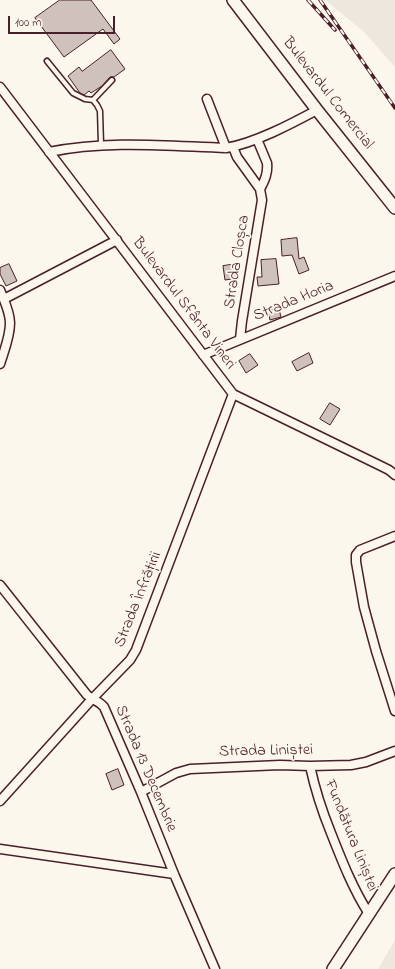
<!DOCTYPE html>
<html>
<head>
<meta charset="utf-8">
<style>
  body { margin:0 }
  #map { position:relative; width:395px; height:969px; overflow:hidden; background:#fbf7ec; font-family:"Indie Flower",sans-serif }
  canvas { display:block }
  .scale { position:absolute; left:8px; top:16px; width:107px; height:18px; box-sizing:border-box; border:2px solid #4a1f2b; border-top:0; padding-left:5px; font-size:12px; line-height:14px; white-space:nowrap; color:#4a1f2b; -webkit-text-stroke:3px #fbf7ec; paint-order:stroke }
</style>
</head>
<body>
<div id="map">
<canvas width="395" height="969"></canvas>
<div class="scale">100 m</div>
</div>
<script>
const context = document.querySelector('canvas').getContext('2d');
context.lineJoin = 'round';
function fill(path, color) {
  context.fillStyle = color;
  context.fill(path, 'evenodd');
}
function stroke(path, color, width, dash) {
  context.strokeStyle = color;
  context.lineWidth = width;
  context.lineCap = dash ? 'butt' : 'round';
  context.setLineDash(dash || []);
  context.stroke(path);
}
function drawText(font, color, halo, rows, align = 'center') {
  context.font = font + ' "Indie Flower",sans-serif';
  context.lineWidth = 3.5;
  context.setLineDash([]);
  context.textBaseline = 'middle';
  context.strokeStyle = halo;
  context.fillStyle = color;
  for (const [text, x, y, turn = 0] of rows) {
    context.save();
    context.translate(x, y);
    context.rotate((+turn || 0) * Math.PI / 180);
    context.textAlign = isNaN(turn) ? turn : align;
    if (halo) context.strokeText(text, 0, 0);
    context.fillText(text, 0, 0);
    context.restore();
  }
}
const built = new Path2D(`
  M325,0H395V67L364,32Z
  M395,940V969H378Z`);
const building = new Path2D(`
  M60,0H91L120,39L114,44L103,29L64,57L35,18Z
  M111,50L125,69L114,77H110L102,86L91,93L89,91L84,95L80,93L68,76L79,67L82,71Z
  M297,238L299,259L304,257L309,270L299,274L292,255L282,256L281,240Z
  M276,259L279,284L258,286L257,277H262L261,260Z
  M9,264L17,281L6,286L0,274V268Z
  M237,264L239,278L225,280L223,266Z
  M279,309L281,317L270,320L268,311Z
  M309,353L313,363L297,371L292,362Z
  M250,354L258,365L246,373L239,361Z
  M330,403L340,409L330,425L320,419Z
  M118,769L124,785L112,790L106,774Z`);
const service = new Path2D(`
  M47,61L73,93L85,99L93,100L97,105L100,111L101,144
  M93,100L112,80`);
const minor = new Path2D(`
  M0,87L233,394L381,466L389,470L395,475
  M207,99L226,148
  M257,139L267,163C268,173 265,180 260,189
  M233,147L237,157L260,189L262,200L242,321L240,339
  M49,152C109,140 166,146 226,148C255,143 291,124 317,110
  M0,290C4,300 10,312 10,323C10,337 4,351 0,364
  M4,299L117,240
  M203,355L395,276
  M395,536L360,550L356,555V562L364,607L376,651L395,711
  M0,585L87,695C93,700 99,701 104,707L141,792L174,874L215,969
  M310,766C315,789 322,811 331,833C342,861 353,889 369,914
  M141,792L176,773L190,769L280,765L310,766L351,765L366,762L395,751
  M0,801L92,699L130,660L136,650L233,394
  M0,849L174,874`);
const secondary = new Path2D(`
  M233,0L317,110L395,208
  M333,969L395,874`);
const rail = new Path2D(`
  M308,0L335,30
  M320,0L395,108`);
const streetNames = [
  ["Bulevardul Comercial",327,94,52],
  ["Strada Cloșca",238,262,-81],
  ["Strada Horia",294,302,-22],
  ["Bulevardul Sfânta Vineri",183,304,53],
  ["Strada Înfrățirii",139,600,-68],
  ["Strada Liniștei",266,752,-1],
  ["Strada 13 Decembrie",145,769,67],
  ["Fundătura Liniștei",350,836,68]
];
fill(built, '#eee7de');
fill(building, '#cfc2bc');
stroke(building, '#4a1f2b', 1);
stroke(service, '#4a1f2b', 7);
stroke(minor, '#4a1f2b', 11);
stroke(secondary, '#4a1f2b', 14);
stroke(service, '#fbf7ec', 4);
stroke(minor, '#fbf7ec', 8);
stroke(secondary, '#fbf7ec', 11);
stroke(rail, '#4a1f2b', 3.5);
stroke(rail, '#fbf7ec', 2, [6]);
drawText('16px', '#4a1f2b', '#fbf7ec', streetNames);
</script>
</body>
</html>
